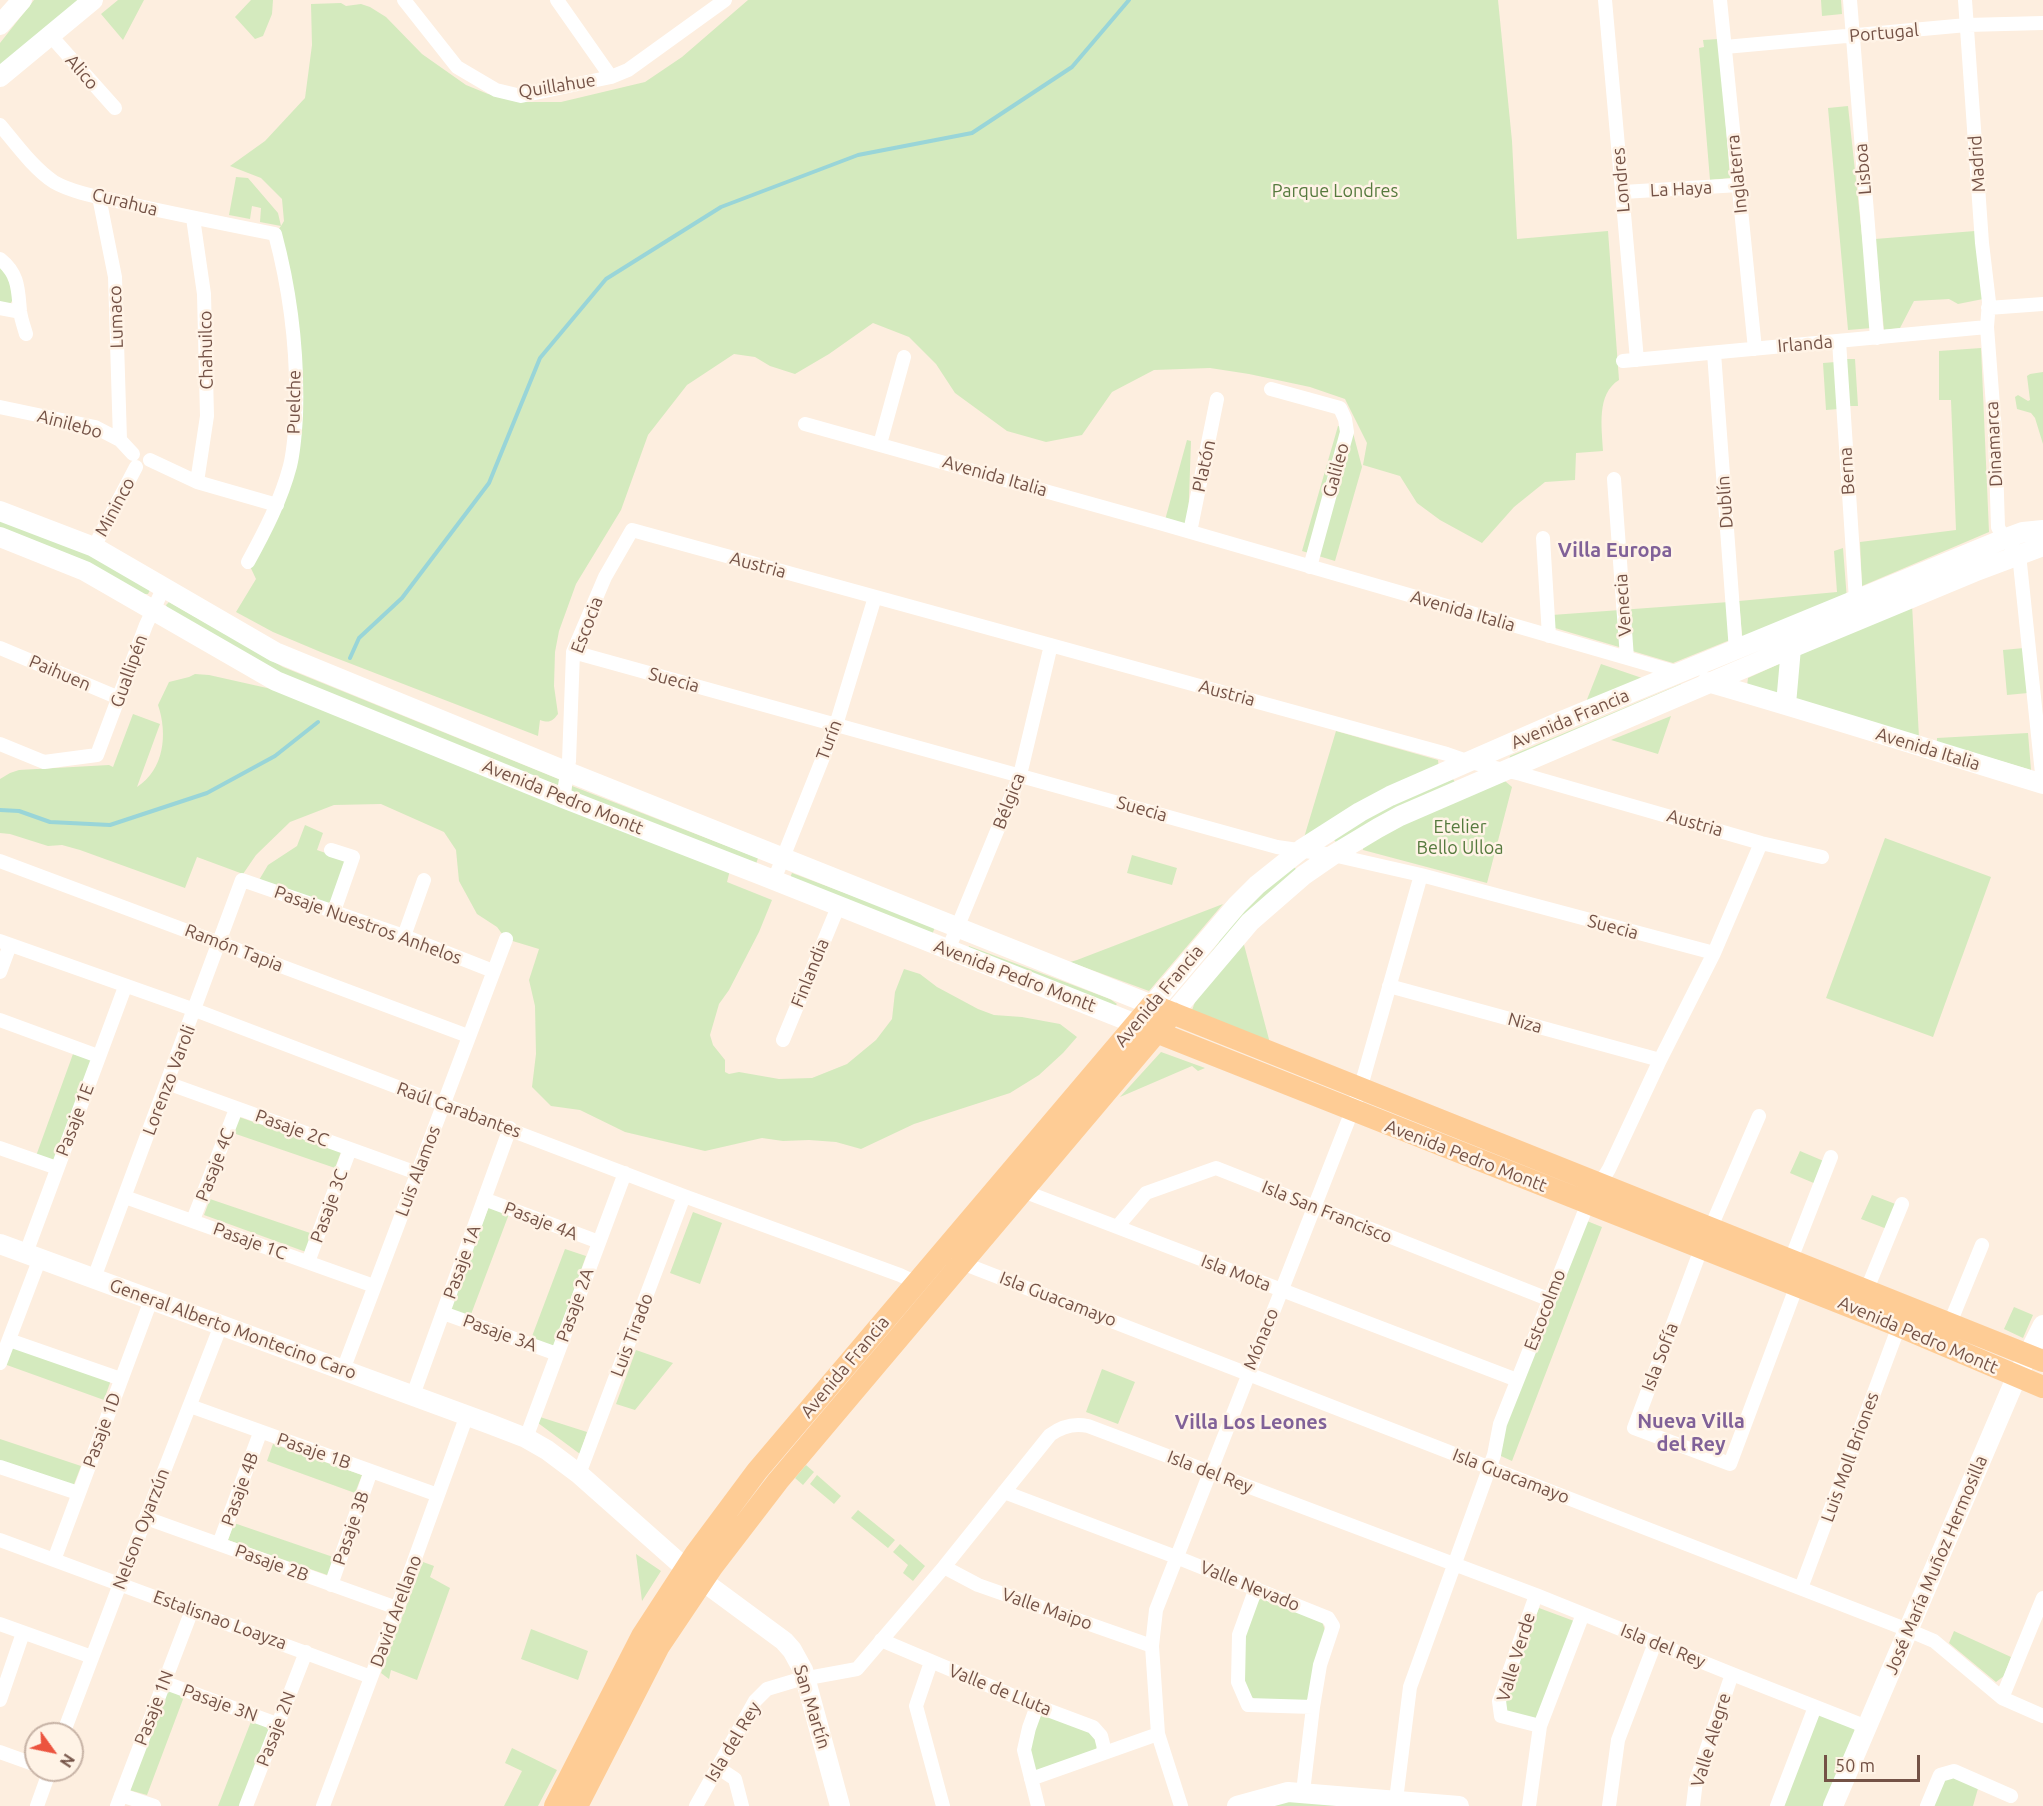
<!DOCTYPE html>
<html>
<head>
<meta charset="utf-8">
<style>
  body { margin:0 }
  #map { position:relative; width:2043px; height:1806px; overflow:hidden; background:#fdeedf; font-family:Ubuntu,sans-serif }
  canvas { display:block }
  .north { position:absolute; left:24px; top:1722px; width:60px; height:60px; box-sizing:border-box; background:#fff3e6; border:2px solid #c7b3a6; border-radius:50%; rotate:123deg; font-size:16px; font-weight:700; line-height:24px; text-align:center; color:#745246 }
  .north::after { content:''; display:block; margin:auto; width:21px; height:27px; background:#ec543f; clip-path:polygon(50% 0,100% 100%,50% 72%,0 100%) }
  .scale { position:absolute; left:1824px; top:1755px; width:96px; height:27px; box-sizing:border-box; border:3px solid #745246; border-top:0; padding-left:8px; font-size:18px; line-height:21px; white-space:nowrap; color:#745246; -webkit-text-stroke:4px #fff3e6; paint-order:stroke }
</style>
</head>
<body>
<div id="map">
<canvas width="2043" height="1806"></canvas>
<div class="north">N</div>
<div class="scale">50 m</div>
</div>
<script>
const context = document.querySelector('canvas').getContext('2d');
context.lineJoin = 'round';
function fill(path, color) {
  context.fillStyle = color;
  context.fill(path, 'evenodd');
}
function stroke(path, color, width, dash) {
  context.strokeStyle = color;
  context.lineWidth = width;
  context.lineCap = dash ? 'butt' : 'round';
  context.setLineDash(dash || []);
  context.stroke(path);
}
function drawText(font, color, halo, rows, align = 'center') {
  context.font = font + ' Ubuntu,sans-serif';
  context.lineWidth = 5;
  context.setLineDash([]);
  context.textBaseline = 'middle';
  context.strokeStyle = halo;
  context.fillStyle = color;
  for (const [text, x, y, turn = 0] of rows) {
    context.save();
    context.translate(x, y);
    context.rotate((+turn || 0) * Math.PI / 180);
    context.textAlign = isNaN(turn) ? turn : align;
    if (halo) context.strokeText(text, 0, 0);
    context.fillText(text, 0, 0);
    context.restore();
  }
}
const green = new Path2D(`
  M34,0H81L0,66V43Z
  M118,0H144L123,40L101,14Z
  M251,0H273L272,14L263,36L255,39L235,17Z
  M748,0H1498L1512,141L1517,239L1608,231L1619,380C1596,394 1602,428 1603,451L1576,453L1575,480L1545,482L1514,507L1482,543L1440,520L1417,503L1400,476L1363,465L1367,443L1345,399L1310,387L1249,374L1210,368L1154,370L1112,392L1082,435L1046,442L1007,431L955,393L936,364L909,337L873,323L829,354L795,374L770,366L755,357L734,354L687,385L648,435L621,510L576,584L559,631L555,652L554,686L558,714C552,722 549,723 540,720L538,736L323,653L273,632L236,612L256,579L248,562L277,505L296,403L275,234L281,226L260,222L261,208L252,206L250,219L229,215L236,177L248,178L278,213L281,226L284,221L282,199L261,178L230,166L265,141L305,98L312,45L311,4L341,3L346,6L361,4L370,7L386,17L422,54L466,85L488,94L524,102H561L645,82L682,57Z
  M1821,0H1841L1842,14L1822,16Z
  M1719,39L1730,178L1710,180L1699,48L1704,47L1703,40Z
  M1848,106L1872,328L1848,330L1828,108Z
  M1975,231L1983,299L1958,304L1949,299L1914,301L1900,328L1884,330L1875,239Z
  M0,265L6,270L15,295C12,302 9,308 0,306Z
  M1981,348L1989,532L1862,586L1860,542L1956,530L1951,400H1939V351Z
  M1846,359H1855L1858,406H1849Z
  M1836,362L1839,409L1826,410L1823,363Z
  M2043,372V444L2035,418L2031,413L2017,409L2015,397L2018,395L2028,401L2030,400L2027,376L2030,374Z
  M1338,426L1352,429L1362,467L1335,561L1302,551Z
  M1187,440L1191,441L1188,526L1165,520Z
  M0,520L91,555L150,590L148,594H141L0,530Z
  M1843,548L1847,600L1745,640L1742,635L1739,601L1837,592L1834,551Z
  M169,602L283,667L561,780V789L258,666L168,610L166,605Z
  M1729,602L1730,640L1673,663L1555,628L1552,615Z
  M1912,604L1919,738L1747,686L1748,678Z
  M2024,648L2028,693L2007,695L2003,650Z
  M1601,664L1642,678L1586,702Z
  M195,674L209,675L276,690L731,866L727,882L772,900L759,932L729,990L719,1004L710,1035L713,1045L725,1060V1072L729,1074L739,1072L779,1079L812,1078L847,1064L876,1040L892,1019L895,992L904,969L920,974L937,987L978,1009L994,1015L1022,1017L1060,1024L1077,1037L1063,1053L1039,1075L1010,1093L914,1124L861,1149L836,1142L809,1140L783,1141L762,1138L705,1151L625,1132L580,1110L551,1106L532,1087L536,1054L535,1006L529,980L539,949L506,939L497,927L477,914L459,881L456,850L444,832L381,804L334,805L290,822L256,855L243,874L197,857L185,888L80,850L62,845L48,846L10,834L0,833V779L10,773L19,770L109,765L113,767L133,714L160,724L137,787C164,770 168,734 158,705L169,682L189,677Z
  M1681,684L1682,688L1509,760L1510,756Z
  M1671,716L1658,754L1611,740Z
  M1336,731L1438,760L1439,770L1303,841Z
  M2028,733L2031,770L1937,742V738Z
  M1453,779L1456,784L1336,842L1332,838L1394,803Z
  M1505,781L1512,787L1487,883L1363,850V840Z
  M572,786L758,858L755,867L571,795Z
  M305,825L323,833L317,850L346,860L332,905L259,880L268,865L297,846Z
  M1885,838L1991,877L1933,1037L1826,998Z
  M1132,855L1177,868L1172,885L1127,873Z
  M1291,864L1298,871L1179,995L1219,942L1220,932Z
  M792,873L935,927L932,935L789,880Z
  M1223,904L1149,991L1070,962L1077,960Z
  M1243,941L1271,1047L1191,1013L1196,999Z
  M969,946L1110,999L1117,1004L1114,1007L967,951Z
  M1161,1052L1205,1068L1198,1071L1192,1066L1120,1097Z
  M73,1054L92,1060L55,1163L36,1156Z
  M239,1117L341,1152L335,1168L233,1133Z
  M1800,1151L1826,1162L1816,1184L1790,1173Z
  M1872,1195L1898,1205L1887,1229L1861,1219Z
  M210,1199L313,1234L306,1252L204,1215Z
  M489,1206L509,1214L470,1317L450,1309Z
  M693,1212L722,1223L700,1284L670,1273Z
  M1587,1221L1602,1227L1512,1461L1492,1452Z
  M565,1249L586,1256L554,1346L531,1339Z
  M2014,1307L2033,1315L2023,1338L2004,1329Z
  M12,1343L111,1380L104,1400L4,1364Z
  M636,1350L673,1363L635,1410L616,1404Z
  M1102,1369L1135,1382L1118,1424L1086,1412Z
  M540,1417L587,1432L580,1454L538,1423Z
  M0,1439L81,1466L73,1487L0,1462Z
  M273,1444L362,1475L355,1493L267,1461Z
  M806,1465L814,1472L803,1485L795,1478Z
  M817,1475L841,1496L834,1504L810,1484Z
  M858,1510L895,1540L888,1548L851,1518Z
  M234,1523L336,1558L330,1576L228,1540Z
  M900,1544L925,1566L913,1581L903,1573L908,1565L893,1552Z
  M636,1554L661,1571L642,1601Z
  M423,1562L434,1566L430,1577L450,1588L417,1680L391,1670L389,1679L381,1673Z
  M1263,1596L1321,1619L1325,1630L1310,1697L1302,1704C1292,1703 1264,1703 1255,1699C1242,1694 1242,1655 1243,1642C1243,1631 1255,1601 1263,1596Z
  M1539,1608L1574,1621L1538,1718L1530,1721L1508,1713L1502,1699Z
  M531,1629L588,1651L578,1680L521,1659Z
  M1954,1631L2011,1657L2004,1676L1996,1682L1949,1643Z
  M168,1688L185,1694L147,1795L129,1790Z
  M1045,1712L1092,1731L1099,1743L1095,1751L1040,1771L1033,1769L1028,1748L1036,1718Z
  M1818,1714L1853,1727L1856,1733L1827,1806H1784Z
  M252,1719L272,1726L241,1806H218Z
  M512,1748L557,1770L538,1806H504L522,1771L505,1763Z
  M1957,1777L1979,1785L1973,1806H1931L1942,1779Z
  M1291,1797L1379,1806H1261Z`);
const stream = new Path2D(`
  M350,658L359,638L402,598L489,483L540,358L606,279L721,207L858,155L972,133L1072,67L1129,0
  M0,810L19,811L50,822L110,825L207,793L275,756L318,722`);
const street = new Path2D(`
  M404,0L457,67L496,90L521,96L611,77L628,70L725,0
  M557,0L611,77
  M1605,0L1637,360
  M1720,0L1755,349
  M1850,0L1877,338
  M1965,0L1982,243L1989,302L1987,327L1995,432L1998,527L2004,539L2019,554L2043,783
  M50,35L115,108
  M1725,47L1967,25L2043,23
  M0,125C16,144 33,168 54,182C73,193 104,198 125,203C175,214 225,224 275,234C291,294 298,353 296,416C295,432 294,450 290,466C281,500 265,531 248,562
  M1623,192L1739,185
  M99,197L115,277L120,440
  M193,218L204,294L207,416L197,482
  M0,259C19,274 18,290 20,311C21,319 24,327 26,334
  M0,308L20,312
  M1988,308L2043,304
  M1839,341L1856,600
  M1714,353L1736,651
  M1623,361L1987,327
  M1271,389L1340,408L1345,419L1347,432L1310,567
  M0,407L95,427L120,440L133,454
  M805,424L1163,524L1679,673
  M880,444L904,357
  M150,460L197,482L277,505
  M1614,479L1627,658
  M1190,532L1217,399
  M1543,538L1549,636
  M94,547L136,467
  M0,648L119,698
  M573,652L1277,847L1333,855L1421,875L1714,953
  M0,744L44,762L97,755L146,625L163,589
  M563,798L569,761L573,652L605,577L632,530L1447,754L1470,762L1521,774L1761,843L1822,857
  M331,850L353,857L334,911
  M0,861L468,1036
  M774,880L836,725L875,597
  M404,936L424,880
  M0,941L195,1010L684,1196L900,1275L917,1283
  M948,950L1020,775L1051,645
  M0,972L10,945
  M1389,986L1660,1060
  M0,1020L98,1056
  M783,1040L838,907
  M167,1083L417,1173
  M0,1148L57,1168
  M1023,1191L1517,1380
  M125,1197L374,1286
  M484,1199L599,1242
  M193,1220L236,1109
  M1117,1227L1146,1193L1216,1168L1548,1299
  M1711,1227L1759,1116
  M1701,1249L1634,1428L1730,1464L1797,1285
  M26,1253L125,987
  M1791,1259L1831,1157
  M308,1262L350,1149
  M962,1263L1908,1630L1934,1641L2002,1698L2043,1716
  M94,1278L242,880L404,936L493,971
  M1867,1289L1902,1204
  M443,1313L557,1354
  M1950,1323L1982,1245
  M9,1340L121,1379
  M0,1363L40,1258
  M343,1370L506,939
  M413,1395L510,1128
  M190,1406L438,1495
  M526,1438L625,1173
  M0,1467L78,1493
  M579,1474L684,1196
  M1004,1492L1176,1557L1328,1618L1333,1626L1320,1665L1313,1707L1303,1792
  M146,1518L397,1608
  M0,1540L371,1677
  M219,1544L260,1433
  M54,1560L151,1300
  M944,1567L978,1585L1152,1646
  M331,1585L371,1471
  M1256,1588L1239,1635L1238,1682L1248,1705L1313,1707
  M1801,1588L1899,1326
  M1536,1595L1499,1701L1501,1716L1540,1726
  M0,1624L92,1657
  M881,1640L1037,1706L1093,1727L1101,1736L1105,1752
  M931,1662L916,1706L943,1806
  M163,1682L277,1724
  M2002,1698L2043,1598
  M0,1700L23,1633
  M1037,1706L1029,1728L1024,1750L1038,1806
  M63,1734L120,1584L221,1325
  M0,1752L36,1765
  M717,1767L735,1779L742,1806
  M1031,1779L1158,1734
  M121,1795L154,1806
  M1396,1800L1410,1687L1494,1455L1500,1424L1588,1203L1609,1169L1660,1060L1714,953L1761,843
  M37,1806L50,1770
  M117,1806L192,1610
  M246,1806L306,1652
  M323,1806L397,1608L467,1415
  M696,1806L755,1701L767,1689L797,1680L857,1669L944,1567L1050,1435C1062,1426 1074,1423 1088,1426L1536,1595L1732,1674L1867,1727
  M1181,1806L1158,1734L1152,1646L1156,1610L1352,1111L1363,1079L1421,875
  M1529,1806L1540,1726L1583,1614
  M1609,1806L1618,1740L1655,1643
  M1693,1806L1696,1781L1732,1674
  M1777,1806L1815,1707
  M1927,1806L1940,1775L1954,1771L2011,1796`);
const secondary = new Path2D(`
  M0,25L22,0
  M0,77L93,0
  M0,511L94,547L275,652L568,772L1152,1005L1237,905L1257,885L1302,849L1360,812L1390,796L1557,723L2004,539L2023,532L2043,530
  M0,537L85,571L276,681L563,798L761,875L1136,1024
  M1707,682C1819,714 1931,750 2043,784
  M1786,704L1791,648
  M1173,1013L1250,922L1304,875L1333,855L1378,828L1400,816L1504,771L1791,648L1974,572L2043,546
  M0,1244L490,1424L526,1438L547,1450L579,1474L685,1568L784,1641L792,1650L803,1670L840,1806
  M1237,1806L1288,1792L1459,1806
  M1833,1806L2013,1385L2043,1325`);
const primary = new Path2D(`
  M1146,1028L1899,1326L2043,1387
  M555,1806L642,1636L696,1553L757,1471L1152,1005L2043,1361
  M577,1806L659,1646L712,1567L778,1481L1173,1013`);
const streetNames = [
  ["Portugal",1884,33,-5],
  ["Alico",82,72,49],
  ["Quillahue",557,86,-9],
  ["Madrid",1977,164,-94],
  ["Lisboa",1863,169,-95],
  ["Inglaterra",1737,174,-96],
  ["Londres",1621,180,-95],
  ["La Haya",1681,189,-3],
  ["Curahua",125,202,14],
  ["Lumaco",116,317,-92],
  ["Irlanda",1805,344,-5],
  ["Chahuilco",206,350,-91],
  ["Puelche",294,402,-89],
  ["Ainilebo",70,424,15],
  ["Dinamarca",1994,444,-93],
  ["Platón",1204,466,-78],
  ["Galileo",1336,470,-75],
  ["Berna",1847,471,-94],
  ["Avenida Italia",995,476,16],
  ["Dublín",1725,502,-94],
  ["Mininco",115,507,-62],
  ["Austria",758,565,15],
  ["Venecia",1623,605,-94],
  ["Avenida Italia",1463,611,16],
  ["Escocia",587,625,-69],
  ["Guallipén",129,671,-70],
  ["Paihuen",60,673,23],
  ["Suecia",674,680,15],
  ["Austria",1227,693,15],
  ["Avenida Francia",1570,719,-23],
  ["Turín",829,740,-69],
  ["Avenida Italia",1928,749,17],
  ["Avenida Pedro Montt",563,797,22],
  ["Bélgica",1009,801,-69],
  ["Suecia",1142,809,16],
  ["Austria",1695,823,16],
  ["Pasaje Nuestros Anhelos",368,925,20],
  ["Suecia",1613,927,15],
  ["Ramón Tapia",234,948,21],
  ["Finlandia",810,973,-68],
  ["Avenida Pedro Montt",1015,976,21],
  ["Avenida Francia",1159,996,-50],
  ["Niza",1525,1023,15],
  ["Lorenzo Varoli",169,1080,-69],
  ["Raúl Carabantes",459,1110,20],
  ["Pasaje 1E",75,1120,-69],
  ["Pasaje 2C",292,1128,20],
  ["Avenida Pedro Montt",1466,1156,21],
  ["Pasaje 4C",215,1165,-69],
  ["Luis Alamos",418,1171,-69],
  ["Pasaje 3C",329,1206,-70],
  ["Isla San Francisco",1327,1212,22],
  ["Pasaje 4A",541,1221,21],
  ["Pasaje 1C",250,1241,20],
  ["Pasaje 1A",462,1262,-70],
  ["Isla Mota",1236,1273,21],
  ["Isla Guacamayo",1058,1299,21],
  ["Pasaje 2A",575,1305,-70],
  ["Estocolmo",1545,1310,-69],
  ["General Alberto Montecino Caro",233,1329,20],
  ["Pasaje 3A",500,1333,20],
  ["Luis Tirado",632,1335,-69],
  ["Avenida Pedro Montt",1918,1335,23],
  ["Mónaco",1261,1339,-68],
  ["Isla Sofía",1660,1357,-69],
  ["Avenida Francia",845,1367,-50],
  ["Pasaje 1D",102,1430,-70],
  ["Pasaje 1B",314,1451,19],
  ["Luis Moll Briones",1850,1457,-70],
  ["Isla del Rey",1210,1472,21],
  ["Isla Guacamayo",1511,1476,21],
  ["Pasaje 4B",240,1489,-70],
  ["Pasaje 3B",351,1528,-71],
  ["Nelson Oyarzún",141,1529,-69],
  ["Pasaje 2B",272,1563,20],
  ["José María Muñoz Hermosilla",1936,1565,-67],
  ["Valle Nevado",1250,1586,22],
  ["Valle Maipo",1047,1609,19],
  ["David Arellano",396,1611,-70],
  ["Estalisnao Loayza",220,1620,20],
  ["Isla del Rey",1663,1646,22],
  ["Valle Verde",1516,1657,-73],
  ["Valle de Lluta",1000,1690,22],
  ["Pasaje 3N",220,1703,20],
  ["San Martín",812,1707,73],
  ["Pasaje 1N",154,1708,-69],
  ["Pasaje 2N",276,1729,-69],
  ["Valle Alegre",1711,1740,-73],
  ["Isla del Rey",733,1742,-59]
];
const parkNames = [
  ["Parque Londres",1335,191],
  ["Etelier",1460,827],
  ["Bello Ulloa",1460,848]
];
const neighbourhoodNames = [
  ["Villa Europa",1615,550],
  ["Nueva Villa",1691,1421],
  ["del Rey",1691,1444],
  ["Villa Los Leones",1251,1422]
];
fill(green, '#d4eabe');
stroke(stream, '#99d5d8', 4);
stroke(street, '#fff', 14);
stroke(secondary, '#fff', 20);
stroke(primary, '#fecc95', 22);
drawText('18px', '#745246', '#fff3e6', streetNames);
drawText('18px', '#567a3e', '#fff3e6', parkNames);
drawText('bold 20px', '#806198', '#fff3e6', neighbourhoodNames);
</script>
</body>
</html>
